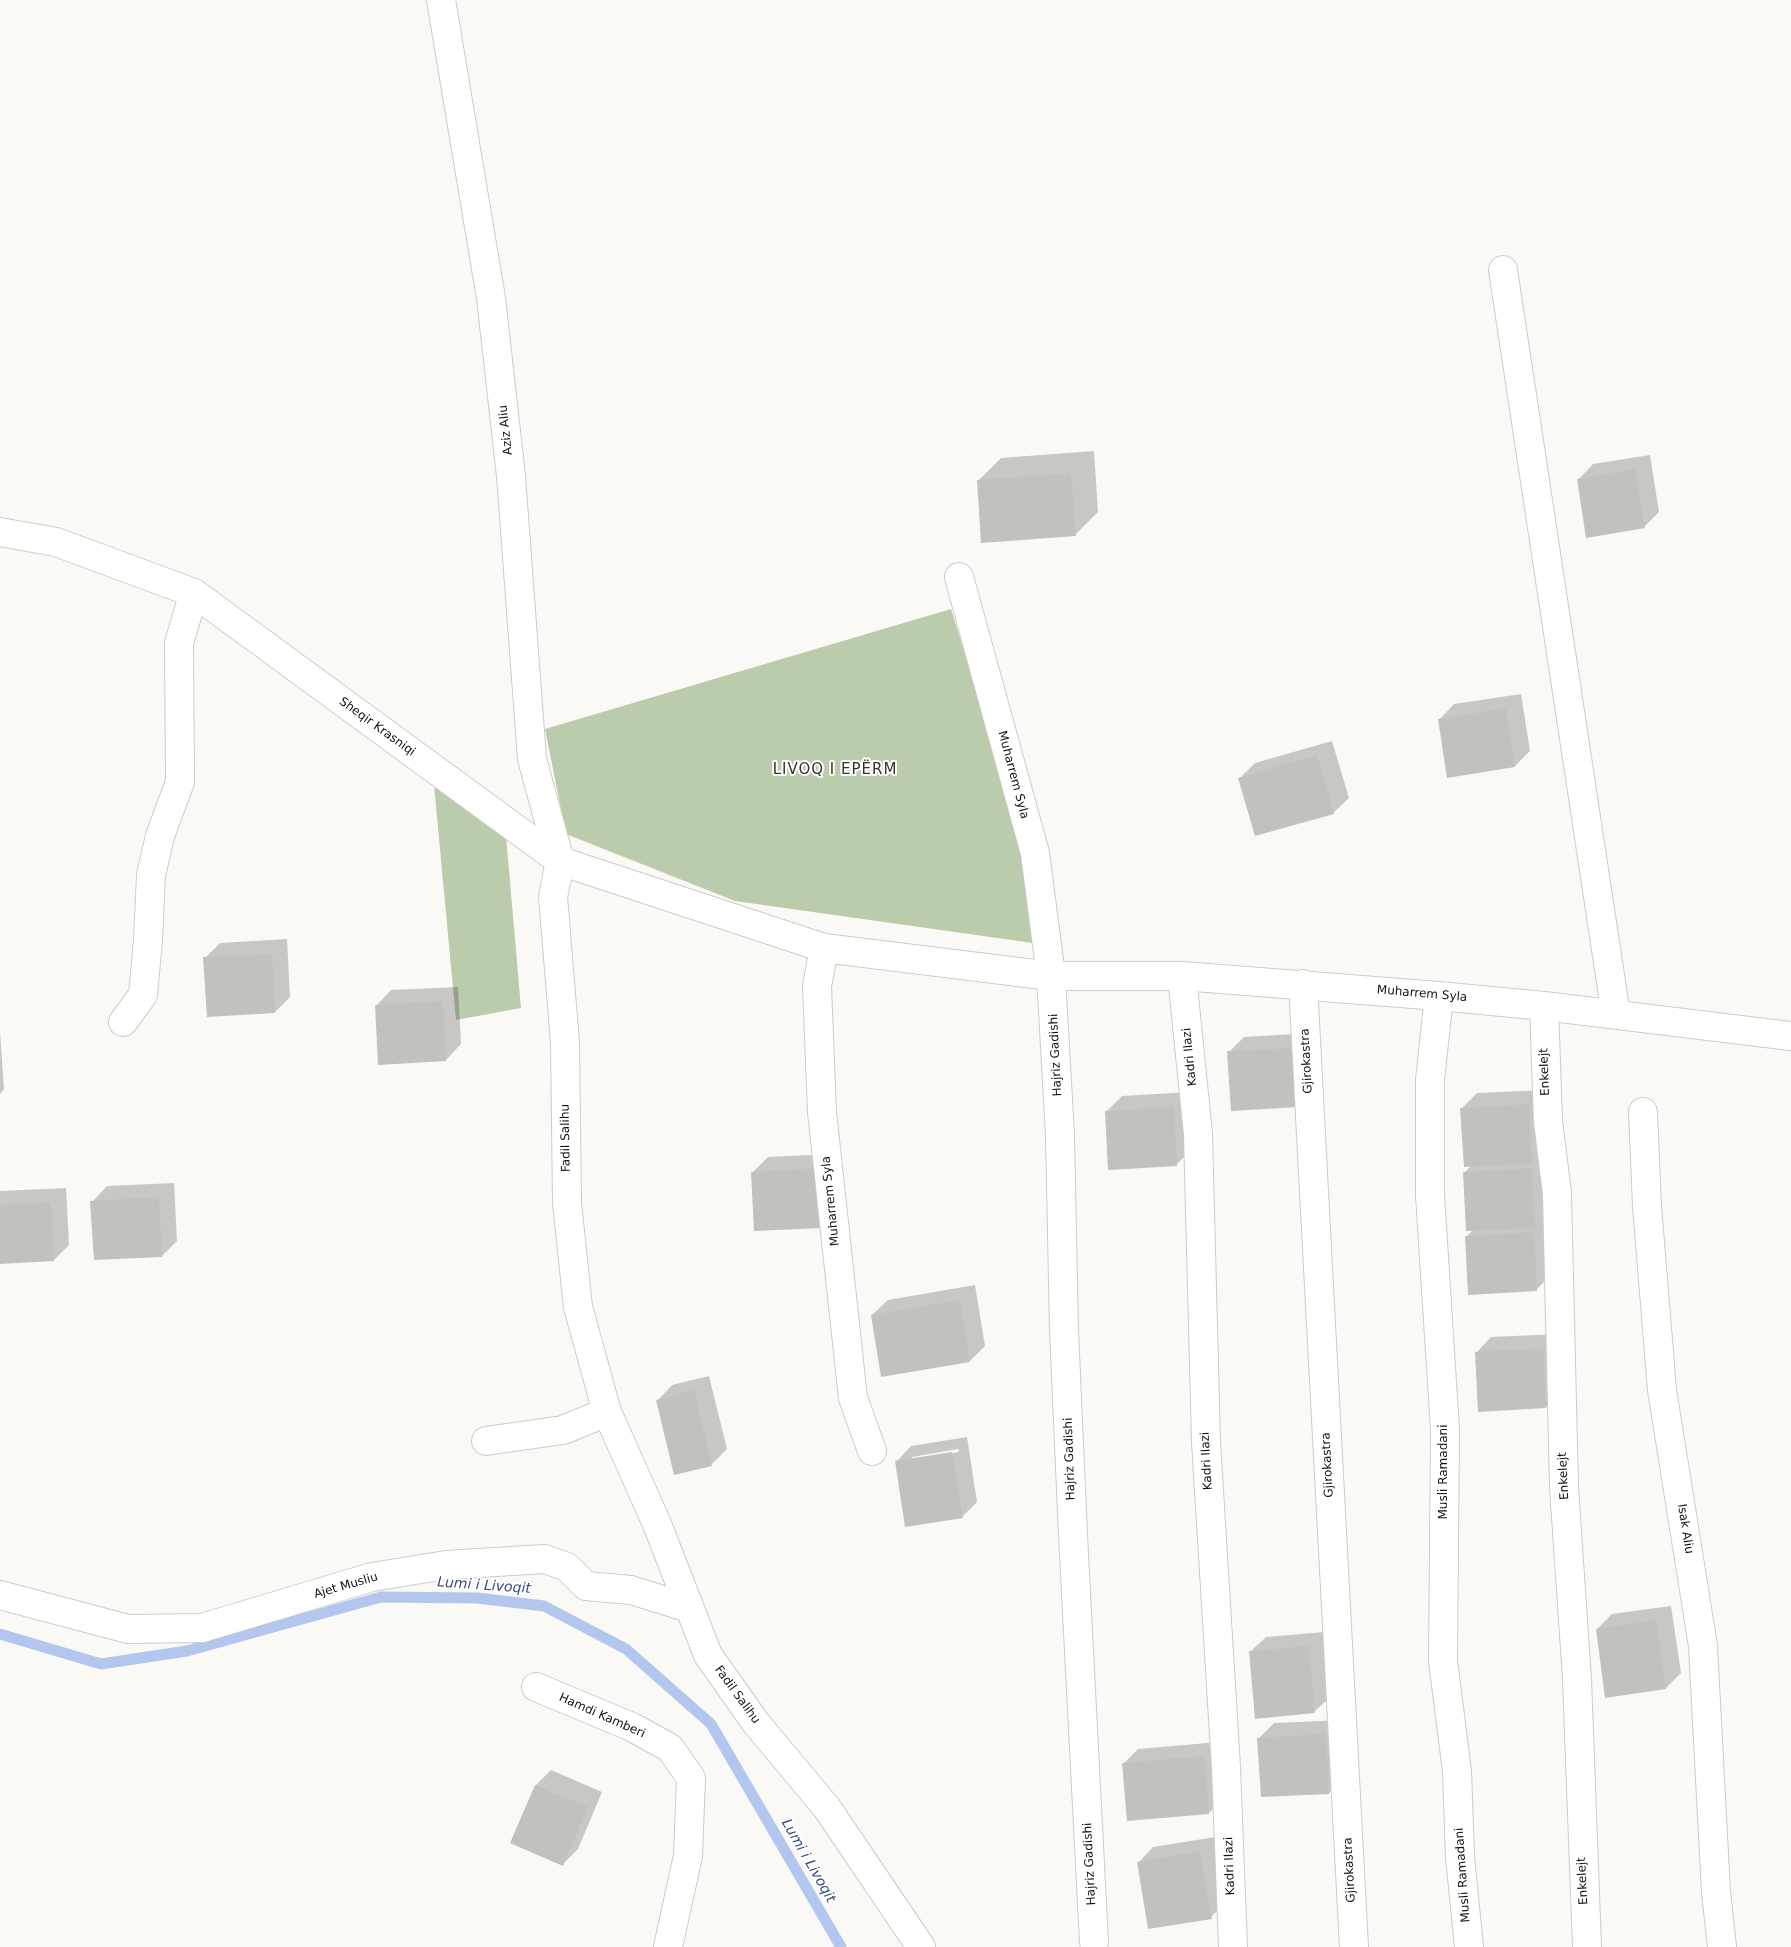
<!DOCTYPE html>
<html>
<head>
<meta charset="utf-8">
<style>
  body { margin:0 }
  canvas { display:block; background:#fbf9f5 }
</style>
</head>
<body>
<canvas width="1791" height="1947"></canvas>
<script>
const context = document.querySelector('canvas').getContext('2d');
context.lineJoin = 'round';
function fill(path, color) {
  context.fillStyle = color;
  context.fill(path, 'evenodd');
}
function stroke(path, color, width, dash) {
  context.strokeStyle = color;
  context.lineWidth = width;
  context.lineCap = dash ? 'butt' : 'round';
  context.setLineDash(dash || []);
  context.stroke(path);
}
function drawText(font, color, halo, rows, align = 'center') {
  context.font = font + ' "DejaVu Sans",sans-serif';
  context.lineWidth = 4;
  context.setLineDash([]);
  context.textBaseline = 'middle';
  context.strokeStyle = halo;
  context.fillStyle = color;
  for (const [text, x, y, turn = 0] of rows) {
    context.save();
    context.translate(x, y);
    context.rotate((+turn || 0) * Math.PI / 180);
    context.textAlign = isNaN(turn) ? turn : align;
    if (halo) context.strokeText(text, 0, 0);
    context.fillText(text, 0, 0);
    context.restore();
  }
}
const green = new Path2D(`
  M951,609L1014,813L1040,944L735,901L566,834L545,729Z
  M434,785L506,836L521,1008L456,1020Z`);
const shadow = new Path2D(`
  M1094,451L1098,512L1075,535L978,481L1001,458Z
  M1650,455L1659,512L1644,527L1578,480L1593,464Z
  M1521,694L1530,751L1515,766L1439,720L1454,704Z
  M1332,741L1349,798L1333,813L1240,778L1255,763Z
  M287,939L290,997L275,1012L205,958L220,943Z
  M458,987L461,1044L446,1060L376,1006L391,990Z
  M0,1032L4,1089L0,1094Z
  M1311,1033L1313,1091L1229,1052L1244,1037Z
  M1544,1090L1550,1211L1543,1218L1549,1217L1551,1275L1536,1290L1467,1236L1473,1230L1465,1172L1471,1166L1462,1108L1477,1093Z
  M1189,1092L1191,1150L1176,1165L1107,1111L1122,1096Z
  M834,1154L822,1227L752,1173L768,1157Z
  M174,1183L177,1241L162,1256L92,1202L107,1186Z
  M66,1188L69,1245L54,1260L0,1263V1191Z
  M975,1285L985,1346L970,1361L872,1315L888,1300Z
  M1558,1334L1561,1392L1546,1407L1476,1353L1491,1337Z
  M709,1376L727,1449L712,1464L675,1474L657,1401L672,1385Z
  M967,1437L977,1502L962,1517L896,1462L911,1446ZM958,1449L959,1452L912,1460V1457Z
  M1671,1606L1681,1673L1666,1688L1597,1629L1612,1614Z
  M1324,1632L1330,1697L1314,1712L1250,1652L1266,1637Z
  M1341,1720L1344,1777L1329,1793L1259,1738L1274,1723Z
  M1219,1742L1224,1798L1209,1813L1123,1764L1138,1749Z
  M551,1770L602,1792L578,1849L563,1864L536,1785Z
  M1215,1837L1226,1902L1211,1917L1138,1863L1153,1847Z`);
const stream = new Path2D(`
  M0,1634L101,1664L187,1651L381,1597L477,1598L544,1606L626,1649L711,1724L841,1947`);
const building = new Path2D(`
  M1635,469L1645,528L1586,538L1577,479Z
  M1071,473L1076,536L981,543L977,480Z
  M1506,708L1515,767L1447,778L1438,719Z
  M1317,755L1334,814L1255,836L1238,778Z
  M272,954L275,1013L207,1017L203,957Z
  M443,1001L446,1061L378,1065L375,1005Z
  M1296,1048L1299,1107L1231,1111L1227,1051Z
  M1529,1104L1532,1164L1464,1167L1460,1108Z
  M1174,1107L1177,1166L1108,1170L1105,1111Z
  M819,1168L822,1228L754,1231L751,1172Z
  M1532,1168L1535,1228L1466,1231L1463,1172Z
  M159,1197L162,1257L94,1260L90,1201Z
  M51,1202L54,1261L0,1264V1205Z
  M1534,1232L1537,1291L1468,1295L1465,1236Z
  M960,1300L970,1362L881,1377L871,1315Z
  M1543,1348L1546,1408L1478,1412L1475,1352Z
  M694,1390L712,1466L674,1475L656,1400Z
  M952,1452L963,1518L905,1527L895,1461Z
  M1656,1620L1666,1689L1605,1698L1596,1629Z
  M1309,1646L1315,1713L1255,1719L1249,1651Z
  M1326,1734L1329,1794L1261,1797L1257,1738Z
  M1205,1756L1209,1814L1127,1821L1122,1763Z
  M535,1785L588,1807L563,1866L510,1843Z
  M1200,1851L1212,1919L1148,1929L1137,1862Z`);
const minor = new Path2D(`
  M441,0L491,298L511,476L532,759L560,861L553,897L565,1042L567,1203L578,1307L607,1412L657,1524L708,1655L756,1723L827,1808L921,1947
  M1503,270L1616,1015
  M0,532L56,542L194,593L560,861L824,948L1051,976H1182L1439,996L1544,1006L1791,1036
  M959,577L1035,853L1051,976L1060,1135L1064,1330L1073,1535L1094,1942
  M824,948L817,986L822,1112L853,1398L872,1451
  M1182,976L1198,1134L1206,1442L1226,1767L1233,1947
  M1303,984L1354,1947
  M1439,996L1430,1080V1195L1445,1430L1443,1661L1457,1771L1460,1857L1469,1947
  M1544,1006L1548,1121L1557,1193L1564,1487L1577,1679L1587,1947
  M123,1022L143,995L148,940L151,875L160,836L180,782L179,643L194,593
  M1643,1112L1647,1206L1662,1390L1703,1646L1716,1892L1722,1947
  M486,1441L563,1430L607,1412
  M0,1595L128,1629L202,1628L372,1577L446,1565L545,1559L567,1567L586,1586L631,1590L689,1608
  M536,1687L632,1727L670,1748L691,1778L688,1856L668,1947`);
const streetNames = [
  ["Aziz Aliu",506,430,-96],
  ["Sheqir Krasniqi",377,727,36],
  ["Muharrem Syla",1013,775,75],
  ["Muharrem Syla",1422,994,5],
  ["Hajriz Gadishi",1056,1055,-93],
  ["Kadri Ilazi",1190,1057,-96],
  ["Gjirokastra",1307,1061,-93],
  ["Enkelejt",1545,1072,-92],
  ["Fadil Salihu",566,1138,-91],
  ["Muharrem Syla",831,1201,-96],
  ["Hajriz Gadishi",1070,1459,-92],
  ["Kadri Ilazi",1207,1461,-93],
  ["Gjirokastra",1328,1465,-93],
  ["Musli Ramadani",1444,1472,-90],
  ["Enkelejt",1564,1476,-93],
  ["Isak Aliu",1685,1529,81],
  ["Ajet Musliu",346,1586,-16],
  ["Fadil Salihu",737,1695,54],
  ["Hamdi Kamberi",602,1716,24],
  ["Hajriz Gadishi",1090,1864,-93],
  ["Kadri Ilazi",1230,1866,-92],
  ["Gjirokastra",1350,1870,-93],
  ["Musli Ramadani",1463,1875,-94],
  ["Enkelejt",1583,1881,-93]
];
const waterNames = [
  ["Lumi i Livoqit",484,1586,4],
  ["Lumi i Livoqit",808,1861,60]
];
const quarterNames = [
  ["LIVOQ I EPËRM",835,770]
];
fill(green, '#baccac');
fill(shadow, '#0003');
stroke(stream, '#b3c7ee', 11);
fill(building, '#c2c1bc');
stroke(minor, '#cdccc8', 30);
stroke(minor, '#fff', 28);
drawText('12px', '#121210', '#fff', streetNames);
drawText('italic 14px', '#354c7f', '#fff', waterNames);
context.letterSpacing = '1px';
drawText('15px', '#33322f', '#fff', quarterNames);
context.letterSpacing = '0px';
</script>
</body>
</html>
